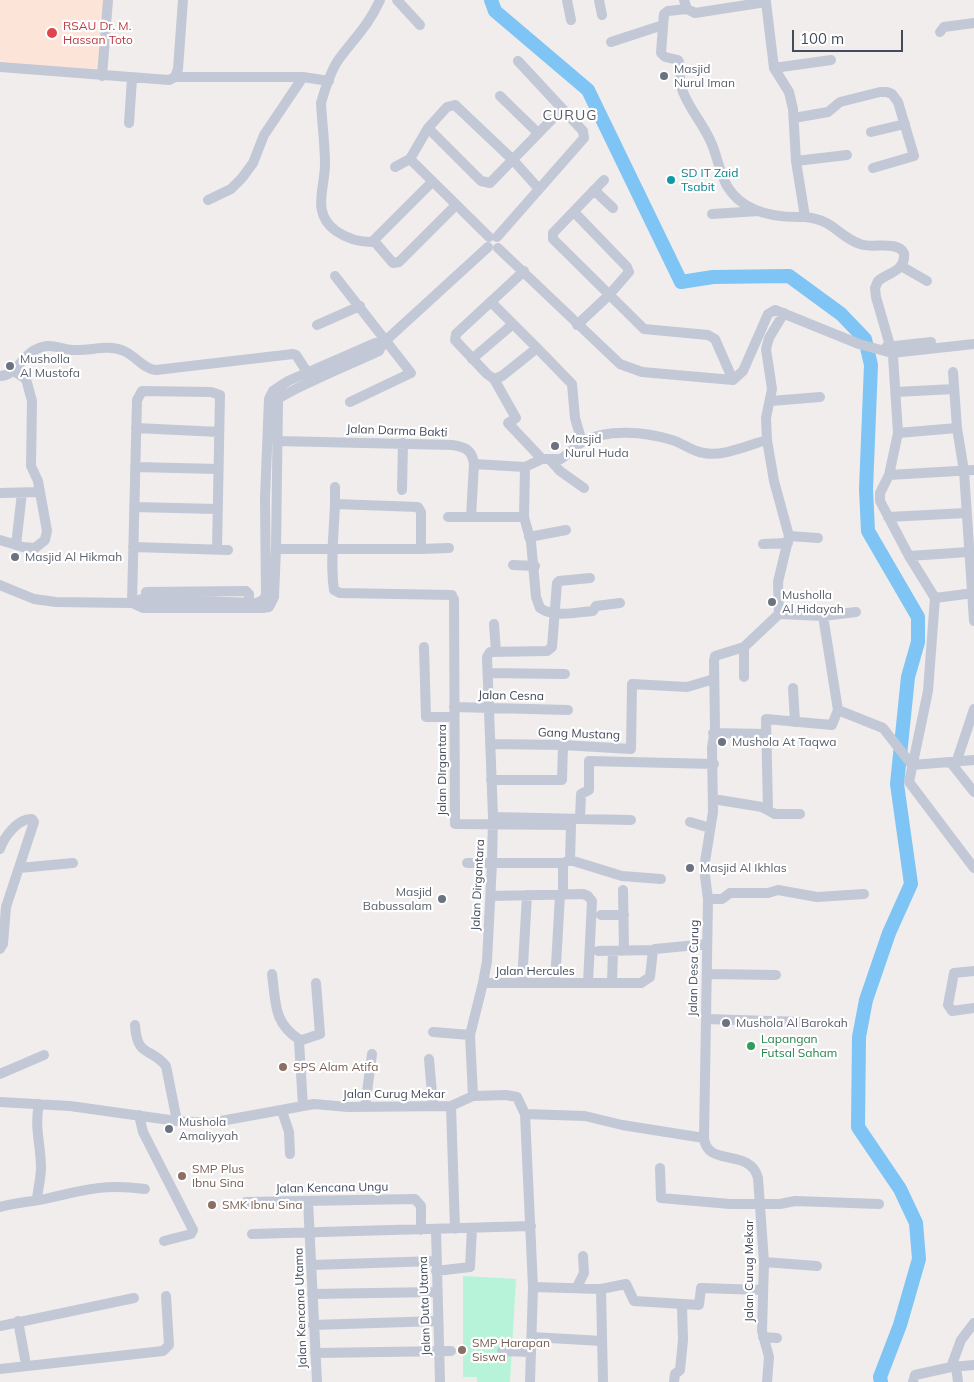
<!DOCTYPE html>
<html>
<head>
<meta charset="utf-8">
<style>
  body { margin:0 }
  #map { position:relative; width:974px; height:1382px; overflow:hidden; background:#f0edec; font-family:Mulish,sans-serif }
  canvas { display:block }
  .scale { position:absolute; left:792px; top:30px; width:111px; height:22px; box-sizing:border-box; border:2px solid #434b5c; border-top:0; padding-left:6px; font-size:15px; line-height:18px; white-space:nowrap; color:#434b5c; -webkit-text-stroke:4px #fff; paint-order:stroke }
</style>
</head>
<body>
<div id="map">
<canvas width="974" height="1382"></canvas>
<div class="scale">100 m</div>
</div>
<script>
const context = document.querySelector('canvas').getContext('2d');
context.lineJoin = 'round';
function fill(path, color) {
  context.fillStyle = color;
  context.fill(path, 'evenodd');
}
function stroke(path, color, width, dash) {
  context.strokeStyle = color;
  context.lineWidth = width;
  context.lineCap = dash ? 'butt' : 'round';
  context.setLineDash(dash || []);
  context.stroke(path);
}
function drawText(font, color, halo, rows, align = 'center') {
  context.font = font + ' Mulish,sans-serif';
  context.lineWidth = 4.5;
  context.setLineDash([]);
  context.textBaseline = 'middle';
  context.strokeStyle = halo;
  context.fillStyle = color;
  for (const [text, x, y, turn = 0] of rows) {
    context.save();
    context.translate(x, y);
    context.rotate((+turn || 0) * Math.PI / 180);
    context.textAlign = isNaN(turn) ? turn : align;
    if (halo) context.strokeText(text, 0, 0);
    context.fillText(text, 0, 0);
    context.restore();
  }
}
const medical = new Path2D(`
  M0,0H105L101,76L0,66Z`);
const green = new Path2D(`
  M463,1276L516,1279L510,1382H477V1377H463Z`);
const river = new Path2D(`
  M491,0L495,11L588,90L681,282L713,277L789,276L841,314L865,339L871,365L866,489L868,531L918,617V642L908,677L897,784L911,884L889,933L866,1000L859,1037L858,1127L900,1189L916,1223L919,1259L900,1325L880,1377L881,1382`);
const minor = new Path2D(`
  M380,0C370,23 354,39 339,59C331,70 325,89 321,103C322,123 325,144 325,164C325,189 311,213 336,231C346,238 360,242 372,242L432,182
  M397,0L420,25
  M567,0L571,20
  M599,0L602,15
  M684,0L687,9L695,13L766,2L774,68L789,92L793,109L796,161L805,217C835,220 837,236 860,244C872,249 897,240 904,253C906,271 889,272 878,281L875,288L876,297L893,356L898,433L889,475L880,493V501L909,556L935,598L928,691L909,782L974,868
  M687,9L668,11L664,14L661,53L665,57L678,60C683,68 678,77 681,86C686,105 702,122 710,140C717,154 719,172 727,186C743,213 777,218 805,217
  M940,32L944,27L974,23
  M611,42L663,25
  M0,67L169,80L175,77L178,69L183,0
  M774,68L831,60
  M102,76L108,0
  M175,77H303L329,81
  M500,96L538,133
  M794,118L828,112L840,102L880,92H887L892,94L898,102L914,156L873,168
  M129,123L132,79
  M428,128L481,181L490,183L562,109
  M871,132L905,124
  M410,159L489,237
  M796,161L847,155
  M395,167L410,159L428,128L447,107L455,105L513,160L539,189
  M604,180L553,233V239L644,329L708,335L715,339L733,380
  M594,190L613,208
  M208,200L231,189L242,178L253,163L264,135L303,77
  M574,212L627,267L629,272L608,296L577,325
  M712,214L759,211
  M497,237L584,138L583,131L518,61
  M374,241L393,263L399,262L456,205
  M498,248L620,364L642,372L733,380L743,371L768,314L775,310L859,344L892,353L974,344
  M901,266L927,281
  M524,271L456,334L455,340L487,374L494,379L502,376L537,348L572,384L575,418L582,442
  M335,276L411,373L350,402
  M491,302L537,348
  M317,325L360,306
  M886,347L931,342
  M472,359L513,324
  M953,372L957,428L964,471L974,621
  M0,376C19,376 22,349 47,346C56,345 64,350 74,350C91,351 107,344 124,351C136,356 143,369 156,370L293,354L296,355L311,378
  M494,379L516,418L508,423L542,459
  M896,392L954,389
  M771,401L820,397
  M136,428L219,432
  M898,433L957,428
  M277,441L452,445C466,447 472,450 474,464L525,467L542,459H561C568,454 575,447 582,442C607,428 646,432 672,440C683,443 692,452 704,453C723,457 748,445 767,440
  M551,461L560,471L584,488
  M474,464L471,517H524
  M135,467L218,469
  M525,467L524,517L531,542L536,597L540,608C554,618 577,612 593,611L596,606L620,603
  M889,475L974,470
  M402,490L403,443
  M0,493L39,492
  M335,504V487
  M134,507L217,509
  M448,517H471
  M888,517L966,513
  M789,536L818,538
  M529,537L566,530
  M0,540L23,547L35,548L45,540L47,531L38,481L31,466L32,401L26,379L14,371
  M763,544L788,543
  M16,545L22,493
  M133,547L228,550
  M276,549H421V512L418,507L335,504C334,532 330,563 334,590L340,593L452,595
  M421,549L449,548
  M909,556L968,552
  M513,565L535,566
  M0,585L34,599L56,602L132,603L143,608H263L269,607L274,597L276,549L278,400C283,392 364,358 379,351L383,343L488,247
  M935,598L974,593
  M146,599V592L246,591L249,594V602
  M454,599L455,824L571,825
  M132,603L142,599L256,603L263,600L266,595L265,498L269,399L273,391L288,381L375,343H383
  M132,603L137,400L142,391L211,392L220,395L217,549
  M779,614L778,582L789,536L774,481L767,440L766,418L772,389L766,349L769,338L784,313
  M779,614L823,616L856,612
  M823,616L838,710
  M494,624L496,652
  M424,647L426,717H454
  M744,647V677
  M488,673L565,674
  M793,688L795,722
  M454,707L568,710
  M713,733L765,734
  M490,744L563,745L631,749L632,684L687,687L714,679
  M951,763L974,792
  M956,763L974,709
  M491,780H562L563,745
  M713,799L762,807L775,814H800
  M768,810L766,719L832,725L838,710L883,728L912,765L974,760
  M493,817L631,820
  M580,819L581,794L589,790V761L714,764
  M690,822L710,828
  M0,849C4,837 18,818 32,819L34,822L6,907L3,944L0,949
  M570,860L622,876L661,879
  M570,860L571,825
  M467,863H563L570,860
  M19,868L73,863
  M623,890L624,950
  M563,895V863
  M491,896L583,894L588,896L592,901L588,983
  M708,899H722L730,893H768L778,890L817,897L864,894
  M601,915H624
  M598,951L653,950
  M974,971L954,973L948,1005L952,1011L974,1008
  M272,974C276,1003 273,1023 300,1040
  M708,974L776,975
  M483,983H641L650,977L653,950L655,949L707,944
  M522,983L527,895
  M555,983L560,895
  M612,983L613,951
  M706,1019L803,1022
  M135,1025C137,1058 151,1047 166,1066L177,1121
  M433,1032L470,1035
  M429,1059L433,1105
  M0,1074L44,1055
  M473,1096L470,1035L483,983L487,961L492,863L493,817L487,657L490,652L547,651L552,647L557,583L559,581L590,578
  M0,1102L70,1106L177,1121L210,1123L314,1104L348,1107L451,1106L473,1096L506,1095L517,1097L525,1114L585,1116L622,1125L704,1138C707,1168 750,1147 758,1178L764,1262L762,1331L769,1357L767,1382
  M303,1106L299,1041L320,1034L316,983
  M451,1106L455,1229
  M365,1107L372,1054
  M282,1111L289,1132L290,1154
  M525,1114L533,1287L530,1382
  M139,1115L143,1132L193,1230L191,1234L164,1241
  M704,1138L708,899L704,868L713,812L712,747L715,729L714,661L715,656L744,647L779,614
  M660,1168L661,1198L730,1204H780L795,1201L879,1204
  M37,1199C38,1189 41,1177 41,1168C41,1146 34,1127 39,1104
  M308,1201L317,1382
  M246,1202L415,1199L421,1206V1230
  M0,1207C17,1202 33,1202 49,1198C88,1189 104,1184 145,1189
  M436,1230L440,1382
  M252,1234L531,1226
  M764,1262L817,1266
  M311,1265L436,1261
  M436,1271L470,1267L472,1228
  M533,1287L601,1289L603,1382
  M577,1287L584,1273L583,1256
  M601,1289L626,1284L634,1301L699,1305L701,1288L763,1290
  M312,1294L437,1292
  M18,1321L25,1359
  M313,1325L438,1321
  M0,1326L134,1298
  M532,1337L602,1341
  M763,1337L777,1338
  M502,1351L531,1352
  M315,1353L451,1351
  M951,1367L961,1340L974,1323
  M956,1367L958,1382
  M0,1369L163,1351L169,1345L166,1296
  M674,1382L675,1374L680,1370L683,1340L682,1306
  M913,1382L915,1375L951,1367L974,1365`);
const markers = [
  [52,33,6,"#e0444e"],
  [664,76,5,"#6b7280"],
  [671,180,5,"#0f9aa8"],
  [10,366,5,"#6b7280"],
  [555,446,5,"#6b7280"],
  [15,557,5,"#6b7280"],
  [772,602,5,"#6b7280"],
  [722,742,5,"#6b7280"],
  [690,868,5,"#6b7280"],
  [442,899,5,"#6b7280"],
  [726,1023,5,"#6b7280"],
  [751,1046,5,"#2e9e5b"],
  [283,1067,5,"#8d6e63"],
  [169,1129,5,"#6b7280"],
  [182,1176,5,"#8d6e63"],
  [212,1205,5,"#8d6e63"],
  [462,1350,5,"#8d6e63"]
];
const healthNames = [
  ["RSAU Dr. M.",63,26],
  ["Hassan Toto",63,40]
];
const worshipNames = [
  ["Masjid",674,69],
  ["Nurul Iman",674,83],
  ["Musholla",20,359],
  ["Al Mustofa",20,373],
  ["Masjid",565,439],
  ["Nurul Huda",565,453],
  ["Masjid Al Hikmah",25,557],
  ["Musholla",782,595],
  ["Al Hidayah",782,609],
  ["Mushola At Taqwa",732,742],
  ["Masjid Al Ikhlas",700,868],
  ["Masjid",432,892,"right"],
  ["Babussalam",432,906,"right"],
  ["Mushola Al Barokah",736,1023],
  ["Mushola",179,1122],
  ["Amaliyyah",179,1136]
];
const cultureNames = [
  ["SD IT Zaid",681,173],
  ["Tsabit",681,187]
];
const streetNames = [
  ["Jalan Darma Bakti",397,431,2],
  ["Jalan Cesna",511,696,1],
  ["Gang Mustang",579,734,2],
  ["Jalan DIrgantara",442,770,-90],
  ["Jalan Dirgantara",478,885,-87],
  ["Jalan Desa Curug",694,968,-89],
  ["Jalan Hercules",535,971],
  ["Jalan Curug Mekar",394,1094],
  ["Jalan Kencana Ungu",332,1188,-1],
  ["Jalan Curug Mekar",749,1271,-90],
  ["Jalan Duta Utama",425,1306,-92],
  ["Jalan Kencana Utama",301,1308,-92]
];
const leisureNames = [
  ["Lapangan",761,1039],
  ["Futsal Saham",761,1053]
];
const educationNames = [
  ["SPS Alam Atifa",293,1067],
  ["SMP Plus",192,1169],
  ["Ibnu Sina",192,1183],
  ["SMK Ibnu Sina",222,1205],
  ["SMP Harapan",472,1343],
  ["Siswa",472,1357]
];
const neighbourhoodNames = [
  ["CURUG",570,116]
];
fill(medical, '#fde4d9');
fill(green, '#b6f3d9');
stroke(river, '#7ec4f4', 14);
stroke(minor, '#c2c8d6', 10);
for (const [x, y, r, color] of markers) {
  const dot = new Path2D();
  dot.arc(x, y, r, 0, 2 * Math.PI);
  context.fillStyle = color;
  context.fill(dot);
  stroke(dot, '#fff', 2);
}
drawText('12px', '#be3a42', '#fff', healthNames, 'left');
drawText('12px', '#5b616d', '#fff', worshipNames, 'left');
drawText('12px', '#0d838f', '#fff', cultureNames, 'left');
drawText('12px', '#434b5c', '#fff', streetNames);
drawText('12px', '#27864d', '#fff', leisureNames, 'left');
drawText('12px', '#785e54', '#fff', educationNames, 'left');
context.letterSpacing = '1px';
drawText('14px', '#595b63', '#fff', neighbourhoodNames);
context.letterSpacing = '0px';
</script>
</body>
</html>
